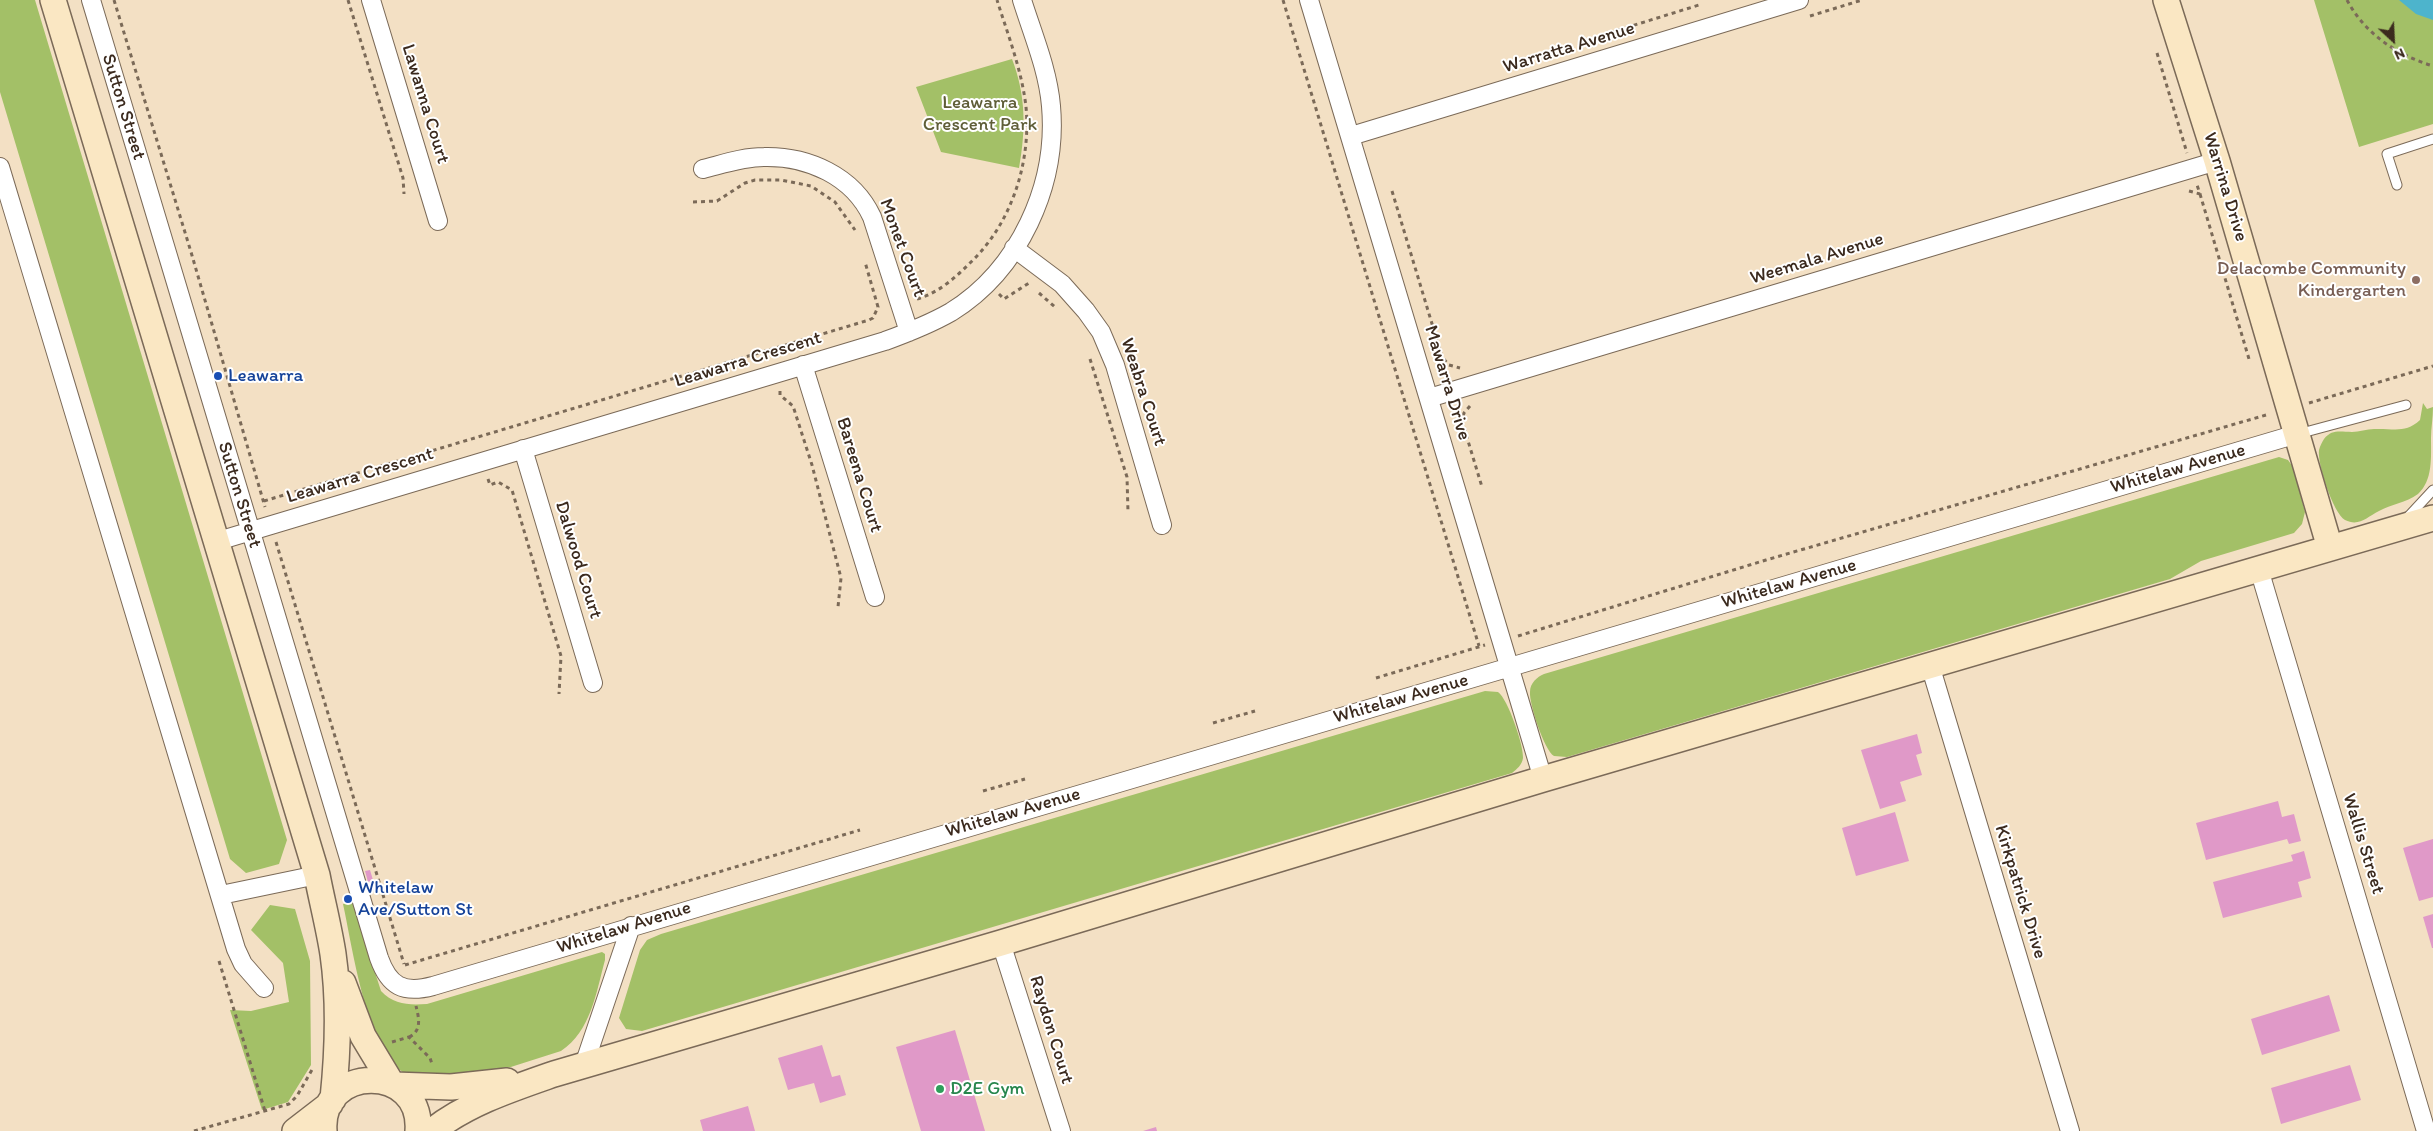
<!DOCTYPE html>
<html>
<head>
<meta charset="utf-8">
<style>
  body { margin:0 }
  #map { position:relative; width:2433px; height:1131px; overflow:hidden; background:#f3e0c4; font-family:Itim,sans-serif }
  canvas { display:block }
  .north { position:absolute; left:2368px; top:15px; width:50px; height:50px; -webkit-text-stroke:4px #fff; paint-order:stroke; rotate:155deg; font-size:14px; font-weight:700; line-height:20px; text-align:center; color:#3b2a1e }
  .north::after { content:''; display:block; margin:auto; width:18px; height:22px; background:#3b2a1e; clip-path:polygon(50% 0,100% 100%,50% 72%,0 100%) }
</style>
</head>
<body>
<div id="map">
<canvas width="2433" height="1131"></canvas>
<div class="north">N</div>
</div>
<script>
const context = document.querySelector('canvas').getContext('2d');
context.lineJoin = 'round';
function fill(path, color) {
  context.fillStyle = color;
  context.fill(path, 'evenodd');
}
function stroke(path, color, width, dash) {
  context.strokeStyle = color;
  context.lineWidth = width;
  context.lineCap = dash ? 'butt' : 'round';
  context.setLineDash(dash || []);
  context.stroke(path);
}
function drawText(font, color, halo, rows, align = 'center') {
  context.font = font + ' Itim,sans-serif';
  context.lineWidth = 4;
  context.setLineDash([]);
  context.textBaseline = 'middle';
  context.strokeStyle = halo;
  context.fillStyle = color;
  for (const [text, x, y, turn = 0] of rows) {
    context.save();
    context.translate(x, y);
    context.rotate((+turn || 0) * Math.PI / 180);
    context.textAlign = isNaN(turn) ? turn : align;
    if (halo) context.strokeText(text, 0, 0);
    context.fillText(text, 0, 0);
    context.restore();
  }
}
const green = new Path2D(`
  M0,0H35L287,840L279,864L246,873L230,859L0,92Z
  M2314,0H2433V124L2359,147Z
  M1012,59C1026,95 1026,130 1019,168L941,152L916,87Z
  M2423,403L2427,409L2433,407C2433,418 2431,428 2431,438C2431,458 2433,480 2418,494C2406,503 2391,504 2379,511C2367,517 2359,527 2345,520C2333,513 2317,463 2319,450C2320,446 2322,442 2324,439C2332,429 2340,432 2352,432C2359,432 2367,429 2374,429C2393,428 2405,434 2420,420Z
  M2279,457L2288,460L2293,467L2305,512L2302,524L2294,533L2201,561L2170,579L1567,757L1554,756C1544,750 1529,703 1530,692C1530,683 1537,677 1544,674Z
  M1485,691L1498,692C1508,699 1524,746 1523,758C1522,765 1517,769 1512,773L642,1031L626,1029L619,1018L640,950L647,940L661,934Z
  M352,901L381,991C394,1005 409,1005 427,1004L602,952L605,954V960C596,993 591,1031 561,1051L492,1073L464,1077L407,1074C367,1057 352,944 343,904Z
  M270,905L295,909L310,961L311,1065L288,1102L262,1110L230,1010L251,1011L289,1002L283,963L251,930Z`);
const water = new Path2D(`
  M2399,0H2433V20L2416,14Z`);
const building = new Path2D(`
  M1917,734L1922,753L1916,755L1922,775L1900,782L1906,801L1880,809L1861,750Z
  M2278,801L2282,817L2294,814L2301,841L2289,844L2287,839L2206,860L2196,823Z
  M1895,812L1909,861L1856,876L1842,828Z
  M2433,839V897L2419,901L2403,848Z
  M2304,851L2311,878L2298,882L2302,897L2223,918L2213,882L2293,861L2291,855Z
  M370,870L373,880L368,882L365,871Z
  M2433,914V948H2432L2423,917Z
  M2329,995L2340,1031L2262,1055L2251,1019Z
  M955,1030L985,1131H921L896,1047Z
  M822,1045L832,1077L840,1075L846,1095L820,1103L814,1083L788,1090L778,1058Z
  M2350,1065L2361,1100L2281,1124L2271,1088Z
  M748,1106L755,1131H703L700,1120Z
  M1156,1127L1157,1131H1143Z`);
const path = new Path2D(`
  M114,0L191,252L265,507
  M348,0L403,178L404,194
  M1283,0L1479,646
  M2347,0C2365,34 2397,55 2433,66
  M1810,16L1862,0
  M1580,42L1699,5
  M2157,53L2187,153
  M1392,191L1442,357L1449,365L1460,368
  M2189,191L2200,194L2197,185
  M2200,194L2249,359
  M693,202L717,201L745,183L755,180H781L811,186L835,202L855,230
  M1039,293L1055,307
  M999,294L1004,299L1029,283
  M917,299C941,292 958,275 975,258C1013,219 1031,160 1026,107C1022,71 1008,35 997,0
  M1090,359L1127,477L1128,512
  M780,391V395L793,406L812,465L841,578L838,607
  M2309,403L2433,366
  M1470,406L1464,413L1462,421L1482,487
  M488,479L490,485L498,482L512,490L561,656L559,694
  M264,501L869,320L873,318L878,307L865,262
  M276,542L404,964
  M1518,636L1766,560L2266,415
  M1376,678L1485,645
  M1213,723L1255,711
  M983,791L1025,779
  M219,961L265,1111
  M405,965L860,830
  M409,1037C422,1031 419,1018 416,1006
  M392,1042L409,1037L430,1058L432,1064
  M194,1131L289,1104L297,1096L313,1068`);
const lane = new Path2D(`
  M2397,185L2387,154L2433,139
  M2298,434L2406,405
  M2407,518L2433,490`);
const street = new Path2D(`
  M91,0L379,958C389,986 403,994 433,986L2297,434
  M371,0L438,221
  M1309,0L1543,779
  M1351,136L1799,0
  M0,167L236,949L243,964L264,988
  M703,169C723,164 743,157 764,157C808,156 853,176 872,217L909,332
  M1014,248L1062,284L1086,311L1101,332L1115,365L1162,525
  M803,365L875,597
  M1429,398L2217,161
  M523,449L593,683
  M218,541L885,341C907,333 930,324 951,312C1019,270 1058,185 1051,106C1048,70 1033,35 1022,0
  M2259,569L2426,1131
  M1930,665L2070,1131
  M221,895L317,875
  M1001,943L1061,1131
  M584,1065L631,926`);
const secondary = new Path2D(`
  M53,0L317,875C322,901 329,928 333,954C340,1003 338,1051 333,1099
  M2166,0L2217,161L2330,548
  M343,983L363,1036L392,1084
  M394,1085L451,1087L507,1081
  M295,1131L330,1104
  M324,1131C319,1064 423,1063 418,1131
  M432,1131C468,1103 511,1089 554,1074L1001,943L1543,779L2433,518`);
const markers = [
  [2416,280,5,"#8d6e63"],
  [218,376,5,"#1a4fb4"],
  [348,899,5,"#1a4fb4"],
  [940,1089,5,"#2e9e5b"]
];
const streetNames = [
  ["Warratta Avenue",1569,48,-17],
  ["Lawanna Court",425,104,73],
  ["Sutton Street",123,107,73],
  ["Warrina Drive",2225,187,73],
  ["Monet Court",902,248,70],
  ["Weemala Avenue",1817,259,-17],
  ["Leawarra Crescent",748,360,-17],
  ["Mawarra Drive",1447,383,73],
  ["Weabra Court",1143,392,72],
  ["Whitelaw Avenue",2178,469,-16],
  ["Bareena Court",859,475,73],
  ["Leawarra Crescent",360,476,-17],
  ["Sutton Street",239,495,73],
  ["Dalwood Court",578,560,73],
  ["Whitelaw Avenue",1789,584,-16],
  ["Whitelaw Avenue",1401,699,-16],
  ["Whitelaw Avenue",1013,813,-16],
  ["Wallis Street",2363,844,73],
  ["Kirkpatrick Drive",2020,892,73],
  ["Whitelaw Avenue",624,928,-17],
  ["Raydon Court",1051,1030,73]
];
const parkNames = [
  ["Leawarra",980,103],
  ["Crescent Park",980,125]
];
const educationNames = [
  ["Delacombe Community",2406,269],
  ["Kindergarten",2406,291]
];
const transitNames = [
  ["Leawarra",228,376],
  ["Whitelaw",358,888],
  ["Ave/Sutton St",358,910]
];
const leisureNames = [
  ["D2E Gym",950,1089]
];
fill(green, '#a3c067');
fill(water, '#4db4cc');
fill(building, '#e099c8');
stroke(lane, '#7b6a58', 11);
stroke(street, '#7b6a58', 20);
stroke(secondary, '#7b6a58', 28);
stroke(path, '#7b6a58', 3, [4, 4]);
stroke(lane, '#fff', 9);
stroke(street, '#fff', 18);
stroke(secondary, '#fae7c3', 25);
for (const [x, y, r, color] of markers) {
  const dot = new Path2D();
  dot.arc(x, y, r, 0, 2 * Math.PI);
  context.fillStyle = color;
  context.fill(dot);
  stroke(dot, '#fff', 2);
}
drawText('19px', '#3b2a1e', '#fff', streetNames);
drawText('19px', '#5f5e38', '#fff', parkNames);
drawText('19px', '#785e54', '#fff', educationNames, 'right');
drawText('19px', '#164399', '#fff', transitNames, 'left');
drawText('19px', '#27864d', '#fff', leisureNames, 'left');
</script>
</body>
</html>
